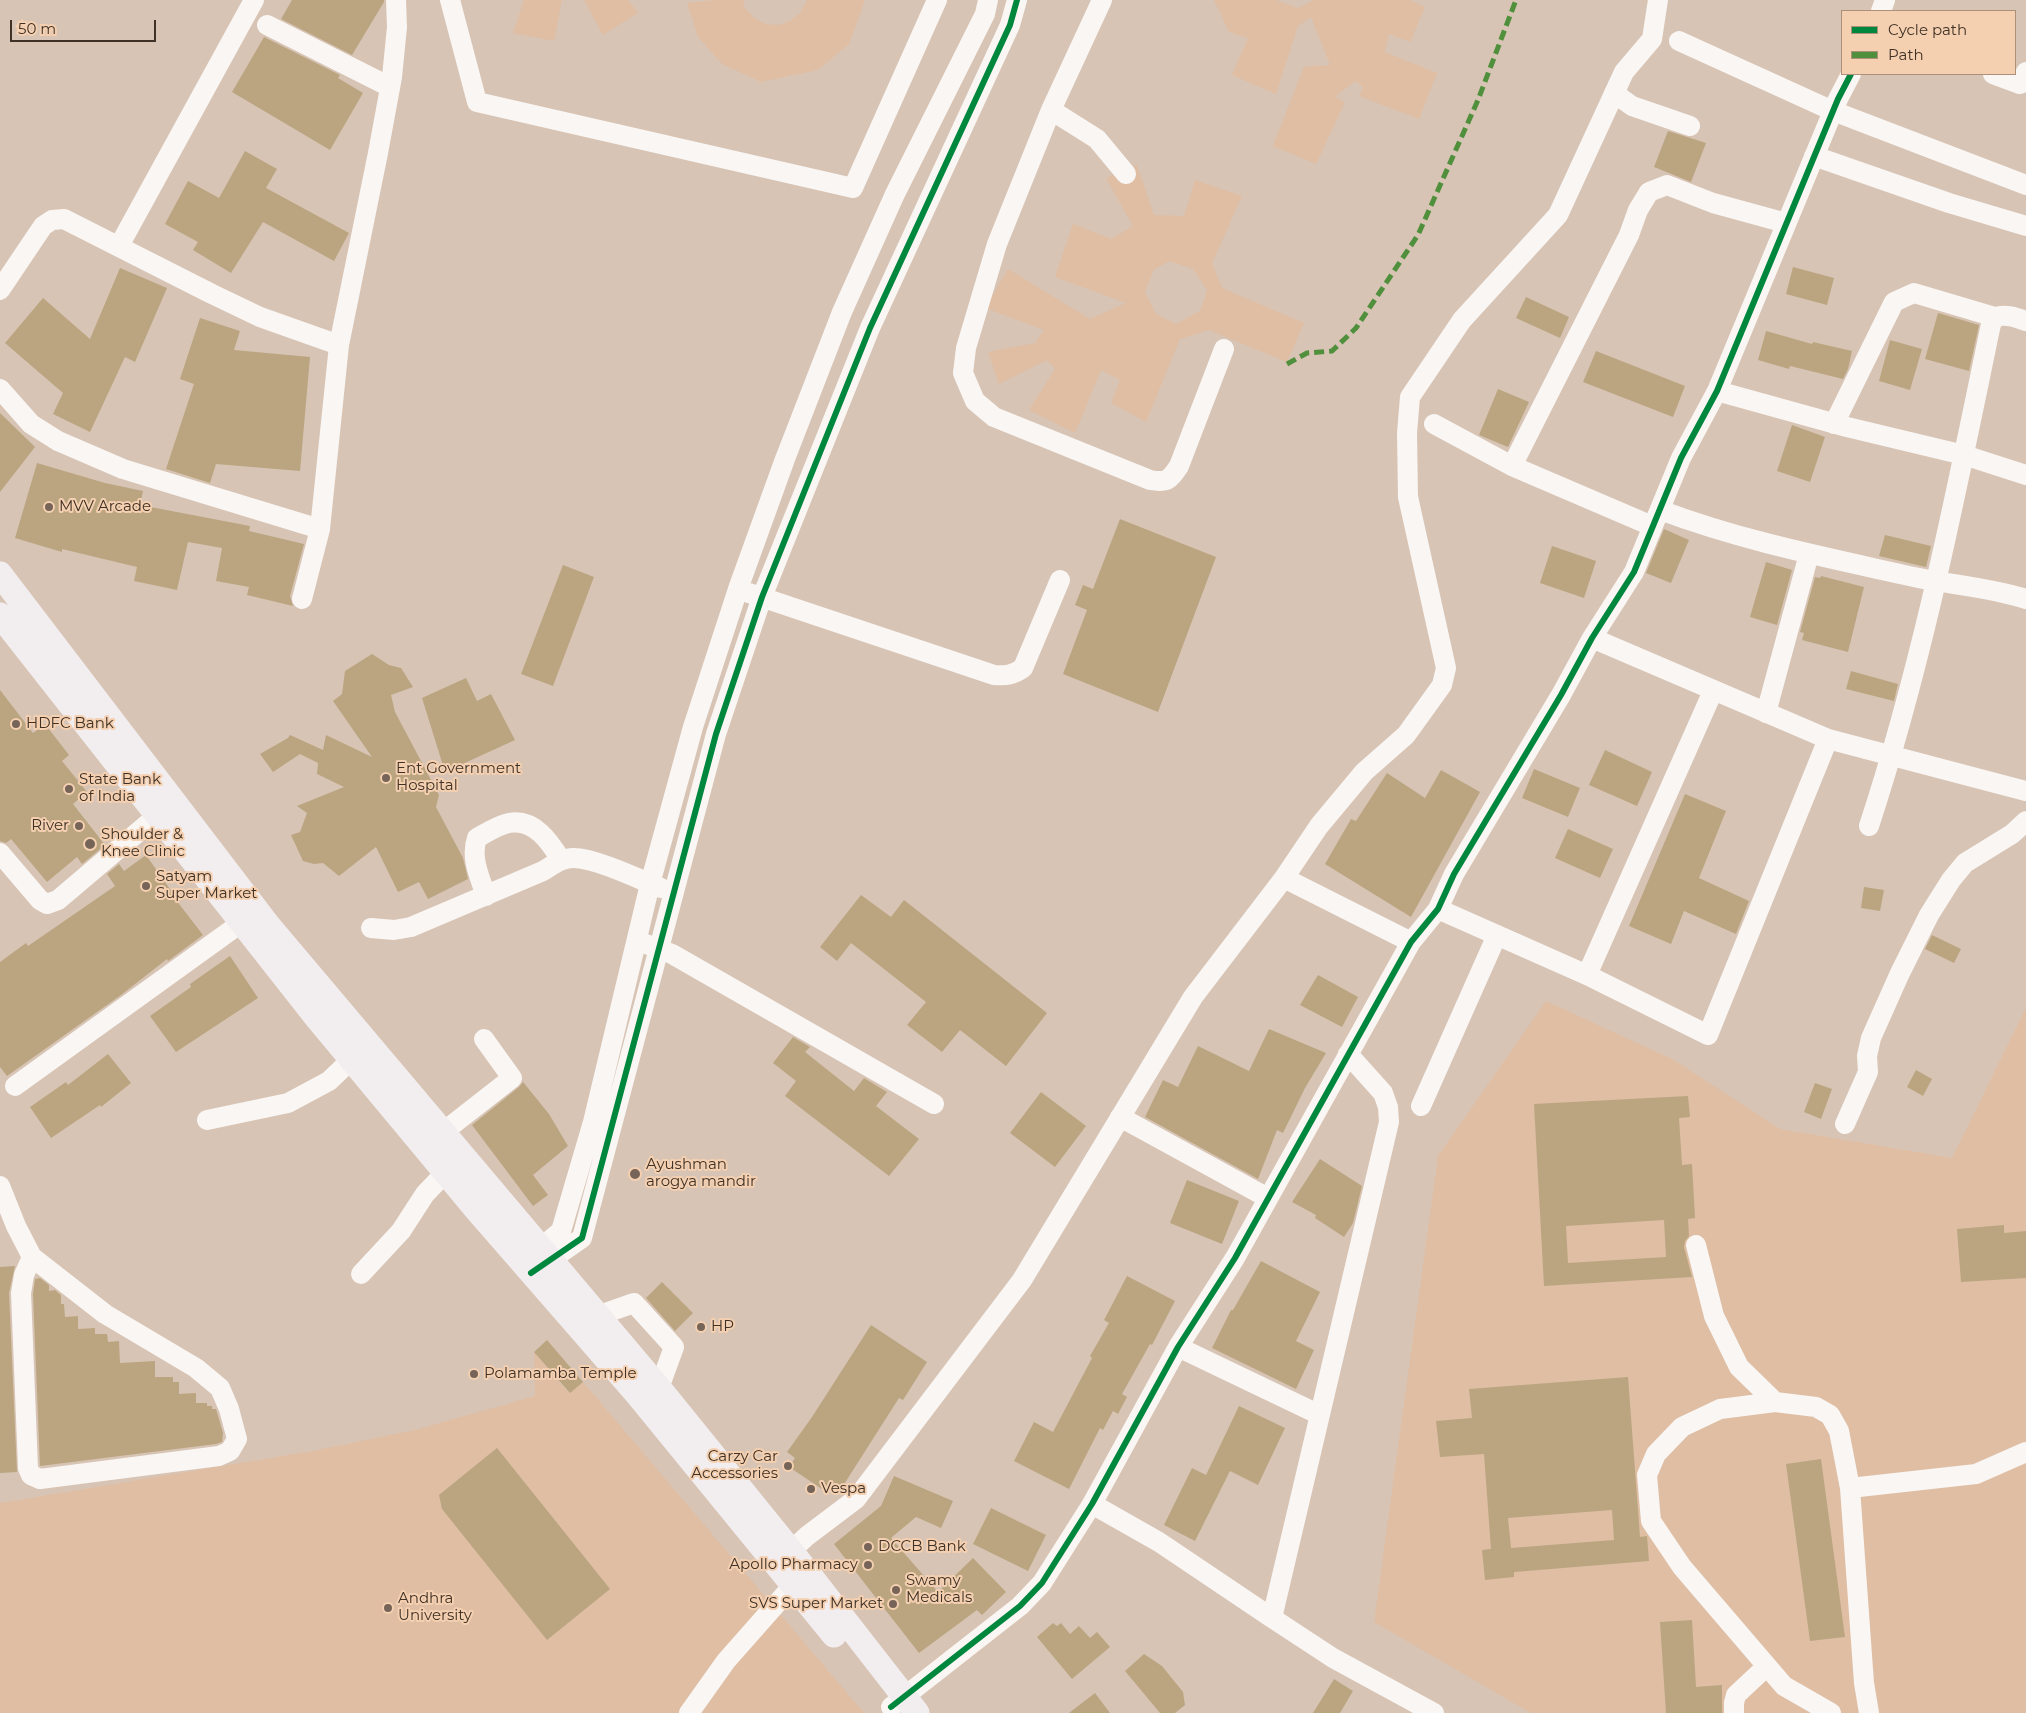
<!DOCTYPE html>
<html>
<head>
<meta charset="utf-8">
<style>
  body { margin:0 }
  #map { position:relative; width:2026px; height:1713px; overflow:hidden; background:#d8c4b4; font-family:Montserrat,sans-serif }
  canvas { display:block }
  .legend { position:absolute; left:1841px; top:10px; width:175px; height:65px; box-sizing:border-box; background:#f4d0b1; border:1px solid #ac9079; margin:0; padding:6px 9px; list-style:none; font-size:15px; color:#3f3125 }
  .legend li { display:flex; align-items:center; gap:10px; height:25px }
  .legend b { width:25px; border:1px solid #ac9079 }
  .scale { position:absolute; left:10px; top:20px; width:146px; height:22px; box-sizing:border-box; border:2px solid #3f3125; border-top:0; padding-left:6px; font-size:15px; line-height:18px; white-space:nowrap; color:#3f3125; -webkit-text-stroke:4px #f4d0b1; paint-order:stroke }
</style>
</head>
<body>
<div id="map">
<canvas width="2026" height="1713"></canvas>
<ul class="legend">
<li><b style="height:6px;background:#00873e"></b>Cycle path</li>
<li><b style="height:6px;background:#50903d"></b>Path</li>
</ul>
<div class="scale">50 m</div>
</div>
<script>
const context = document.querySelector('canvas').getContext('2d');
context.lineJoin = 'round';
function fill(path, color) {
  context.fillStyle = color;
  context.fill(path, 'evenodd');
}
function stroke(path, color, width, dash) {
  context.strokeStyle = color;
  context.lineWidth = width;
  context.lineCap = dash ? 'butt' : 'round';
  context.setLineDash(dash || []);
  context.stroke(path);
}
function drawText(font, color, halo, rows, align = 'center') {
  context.font = font + ' Montserrat,sans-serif';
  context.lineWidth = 4;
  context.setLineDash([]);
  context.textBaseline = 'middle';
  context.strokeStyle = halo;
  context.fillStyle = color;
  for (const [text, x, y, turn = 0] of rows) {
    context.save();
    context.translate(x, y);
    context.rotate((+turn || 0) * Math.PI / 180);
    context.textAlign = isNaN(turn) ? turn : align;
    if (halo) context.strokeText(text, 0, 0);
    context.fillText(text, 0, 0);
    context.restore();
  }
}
const built = new Path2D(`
  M524,0H562L554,41L513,33Z
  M584,0H628L638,13L603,35Z
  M716,0H743L745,8L753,17L765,24L778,25L790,21L800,13L807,0H865L849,44L818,70L761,82L722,64L698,37L687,3Z
  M1214,0H1276L1298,8L1314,0H1410L1425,7L1410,42L1389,34L1385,52L1437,73L1419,119L1359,96L1363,87L1355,81L1335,97L1345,102L1316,164L1273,146L1304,67L1330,65L1311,17L1298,26L1276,94L1232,75L1248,38L1229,32Z
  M1137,165L1154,215L1184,216L1195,180L1242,196L1212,263L1222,288L1304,323L1287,362L1209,330L1180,339L1146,422L1111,403L1120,380L1101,370L1075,433L1029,410L1055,369L1047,360L999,384L988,352L1035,343L1044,330L985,308L1008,269L1090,319L1126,303L1055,277L1073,224L1111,239L1133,226L1106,178ZM1170,261L1193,269L1207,290L1200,311L1176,324L1156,314L1145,292L1154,269Z
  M1546,1001L1674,1060L1780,1129L1952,1158L2026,1008V1713H1531L1374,1622L1438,1156Z
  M534,1352L569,1393L583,1382L864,1713H0V1503L312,1451L415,1430L535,1396Z`);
const building = new Path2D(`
  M292,0H384V2L352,55L281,19Z
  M264,37L340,75L338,78L363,93L330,150L232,92Z
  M1668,131L1706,143L1691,182L1654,167Z
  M245,151L277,169L266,188L349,233L334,261L263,222L231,273L193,250L198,242L165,224L188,181L219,198Z
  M1793,267L1834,278L1827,305L1786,294Z
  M120,268L167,288L135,362L125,357L90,432L53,414L63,393L5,343L43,298L90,339Z
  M1526,297L1569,317L1560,338L1516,318Z
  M1938,313L1979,325L1969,371L1925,359Z
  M200,318L240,331L234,350L310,357L300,471L216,464L210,483L166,469L194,384L180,379Z
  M1766,331L1812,344L1813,342L1852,351L1848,369L1843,379L1790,366L1789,369L1758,360Z
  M1890,340L1922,349L1910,390L1879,381Z
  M1596,351L1685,386L1673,417L1583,382Z
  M1498,389L1529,402L1508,447L1479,435Z
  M0,413L35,447L0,492Z
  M1792,425L1825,437L1810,482L1777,471Z
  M37,463L105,483L143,491L140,505L250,526L249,531L304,544L290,596L293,606L247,595L249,587L216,581L222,548L188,542L177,590L134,581L137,567L62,549V552L15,538Z
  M1120,519L1216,557L1158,712L1063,674L1087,610L1075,605L1083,585L1093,589Z
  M1664,529L1689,540L1671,583L1646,573Z
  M1885,535L1931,546L1926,567L1879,556Z
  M1552,546L1596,561L1584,598L1540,583Z
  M1766,562L1792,570L1777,625L1750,617Z
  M563,565L594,577L553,686L521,674Z
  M1821,576L1864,587L1848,652L1802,640L1804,633L1800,632L1815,577L1820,578Z
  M372,654L389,665L401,668L413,687L391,695L395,712L439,795L436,807L463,858L468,879L428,899L419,882L398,892L376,847L339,876L323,863L314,864L303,861L291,835L300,832L307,813L297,806L344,787L317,774L318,763L300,754L273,772L260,754L288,738L290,735L323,750L326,735L372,757L333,701L342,694L345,671Z
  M1851,671L1898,684L1894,701L1846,689Z
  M466,678L477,701L491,694L515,740L445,772L422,698Z
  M0,690L33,733L45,724L69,755L62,761L87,792L73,804L105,845L82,864L77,857L47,882L11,839L6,843L0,841Z
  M1605,750L1652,772L1637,806L1589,785Z
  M1534,769L1580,788L1568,817L1522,798Z
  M1441,770L1480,792L1411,917L1325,864L1351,819L1356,821L1387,773L1425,798Z
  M1685,794L1726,811L1699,878L1749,901L1736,934L1684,911L1671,944L1629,926Z
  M1568,829L1613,849L1600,878L1555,858Z
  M146,855L177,899L176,900L203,935L168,961L167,959L121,995L7,1076L0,1067V962L26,943L28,946L115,886L107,874L119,864L124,871Z
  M1864,887L1884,890L1880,911L1861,908Z
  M861,895L891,917L904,900L1047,1013L1006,1066L960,1030L942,1052L907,1025L926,1002L851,943L837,961L820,947Z
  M1932,935L1961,949L1954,963L1925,949Z
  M230,956L258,998L176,1052L150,1016L191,987L190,984Z
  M1318,975L1358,997L1342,1027L1300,1005Z
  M1269,1029L1326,1053L1305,1088L1283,1133L1277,1130L1258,1179L1145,1117L1163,1080L1178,1087L1198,1046L1249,1071Z
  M793,1037L810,1047L805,1052L854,1091L864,1078L887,1092L876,1106L919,1139L889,1176L785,1096L796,1081L773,1063Z
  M108,1054L131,1083L101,1107L100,1105L51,1138L30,1107L66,1082L68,1085Z
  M1916,1070L1932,1079L1923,1096L1907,1087Z
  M523,1082L549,1114L568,1146L533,1175L548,1195L533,1206L472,1125L519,1087Z
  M1815,1083L1832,1089L1821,1119L1804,1112Z
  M1041,1092L1086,1126L1055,1167L1010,1133Z
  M1688,1096L1690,1117L1679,1118L1682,1165L1692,1164L1695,1218L1688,1219L1689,1236L1685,1241L1684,1247L1692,1277L1544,1286L1534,1104ZM1664,1220L1666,1257L1568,1263L1566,1226Z
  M1320,1159L1362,1186L1353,1223L1344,1237L1315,1218L1316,1215L1292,1202Z
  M1187,1180L1239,1201L1222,1244L1170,1223Z
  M2004,1225V1233L2026,1231V1278L1961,1282L1957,1229Z
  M1261,1261L1320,1292L1296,1341L1314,1350L1296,1389L1212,1348L1231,1310H1233Z
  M15,1266L9,1293L17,1472L0,1473V1267Z
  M1127,1276L1175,1301L1152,1345L1150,1344L1122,1394L1127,1397L1118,1414L1113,1411L1103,1430L1100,1428L1069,1489L1014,1461L1034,1422L1053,1432L1092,1358L1090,1356L1109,1323L1104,1320Z
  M40,1278L49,1285V1291L55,1290L61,1295V1304H64L65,1317L78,1316V1329L95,1328V1334H107L108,1342L119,1341L120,1363L155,1361V1377H173V1382H179V1394L196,1393V1403H207V1406H212V1409H216L223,1433L222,1442L216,1444L40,1466L33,1294L35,1279Z
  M662,1282L693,1313L675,1331L646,1298Z
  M871,1325L927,1362L903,1400L899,1398L841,1489L831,1482L825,1491L789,1467L795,1458L787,1452L812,1417Z
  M547,1340L583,1382L570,1393L534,1352Z
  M1628,1377L1640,1537L1647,1536L1649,1561L1514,1572V1577L1485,1580L1482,1550L1491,1549L1484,1454L1440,1457L1436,1421L1472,1418L1469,1389ZM1612,1510L1614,1540L1511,1548L1508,1518Z
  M1239,1406L1285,1428L1258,1485L1230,1471L1195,1541L1164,1525L1192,1468L1206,1475Z
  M497,1448L610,1589L547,1640L442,1509L439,1495Z
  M1821,1459L1845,1637L1810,1641L1786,1464Z
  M894,1476L953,1501L941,1528L916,1517L891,1538L938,1592L973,1558L1006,1592L982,1615L977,1610L919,1653L834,1544L881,1506Z
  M991,1508L1046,1535L1028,1571L973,1544Z
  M1692,1620L1696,1687L1722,1685V1713H1666L1660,1622Z
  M1053,1623L1057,1626L1061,1623L1070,1634L1079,1626L1090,1638L1097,1632L1110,1647L1072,1679L1037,1637Z
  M1144,1654L1162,1666L1183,1692L1185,1705L1175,1713H1160L1125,1671Z
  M1334,1679L1353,1691L1340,1713H1313Z
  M1095,1693L1110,1713H1069Z`);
const minor = new Path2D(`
  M450,0L477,102L853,188L937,0
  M1102,0L1051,110L997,244L966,348L963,373L975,401L994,417L1150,480C1167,483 1170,480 1179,466L1224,349
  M1881,11L1885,0
  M267,25L390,87
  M1679,41L1833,111L2026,185
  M1993,74L2020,84L2026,72
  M1614,93L1632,106L1690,126
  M1051,110L1097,139L1126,174
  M1814,156L1949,203L2026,226
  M119,246L254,0
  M0,290L43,226L52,220L64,219L212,294L260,317L339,345
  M0,389L31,424L58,441L123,469L320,529
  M1717,391L1847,427L1964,455L2026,475
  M1434,424L1512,466L1652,526
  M1834,424L1894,302L1914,293L1995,317
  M1512,466L1629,235L1638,210L1649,192L1667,185L1713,203L1786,223
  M1660,510C1742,541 1829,558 1914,577C1951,585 1989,587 2026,599
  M749,593L994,675C1006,676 1013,675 1023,668L1060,580
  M302,599L320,529L339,345L378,153L392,77L397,27L396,0
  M1766,713L1809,554
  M1828,739L2026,791
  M1869,826C1923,662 1956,492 1991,324L1995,317C2006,314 2015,317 2026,321
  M0,853L40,900L47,904L58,900L157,816
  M1284,878L1319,826L1364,772L1406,735L1442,685L1446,668L1408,497L1407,433L1410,397L1462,320L1558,215L1624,72L1652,39L1658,0
  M486,896C480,877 470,858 477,838C486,833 498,825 509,823C534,818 550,842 561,860
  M1438,909L1587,975L1708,1035L1828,739L1592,638
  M371,928L394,930L411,927L543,871C553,865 563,857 575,858C597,859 639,879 661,888
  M646,944L672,954L934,1104
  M1587,975L1713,691
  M15,1086L241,923
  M1421,1106L1497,935
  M1120,1117L1268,1198
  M207,1120L288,1103L329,1081L351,1060
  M1845,1124L1868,1072L1867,1056L1871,1038L1900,973L1929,915L1951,880L1965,863L2012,834L2026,821
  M443,1132L512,1078L484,1039
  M0,1186L16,1226L32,1257L105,1314L196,1368L220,1388L229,1409L237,1439L230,1451L219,1456L40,1479L31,1475L28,1468L21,1293L24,1275L32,1257
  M1696,1245L1714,1316L1739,1367L1775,1402
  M530,1257L561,1231L593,1122L650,884L693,727L738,589L785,459L842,312L895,194L985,14L988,0
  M539,1268L582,1238L716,734L762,597L870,328L1010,25L1017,0
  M361,1274L401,1231L425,1194L445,1173
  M597,1316L634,1303L674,1347L659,1388
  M1178,1347L1320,1415
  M1092,1504L1159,1542L1272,1618L1389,1122L1388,1107L1383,1093L1348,1054
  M791,1551L807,1536L856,1499L1022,1280L1193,997L1284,878L1411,942
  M1272,1618L1333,1658L1434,1713
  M891,1707L1020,1606L1042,1583L1092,1504L1178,1347L1235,1258L1411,942L1438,909L1454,874L1561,695L1592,638L1634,572L1681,458L1717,391L1838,99L1851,74
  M689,1713L726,1661L794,1584
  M1734,1713V1703L1736,1695L1767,1666
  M1831,1713L1784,1686L1682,1567L1651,1521L1647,1475L1656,1454L1682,1427L1720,1409L1775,1402L1816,1407L1830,1415L1839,1431L1850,1488
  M1869,1713L1864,1683L1850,1488L1976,1474L2026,1452`);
const major = new Path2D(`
  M0,574L268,925L659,1388L791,1551L917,1713
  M0,615L317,1018L476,1209L638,1395L834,1635`);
const quiet = new Path2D(`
  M1287,364L1307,353L1332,351L1356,328L1418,235L1478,100L1516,0`);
const cycleway = new Path2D(`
  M531,1273L582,1238L716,734L762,597L870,328L1010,25L1017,0
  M891,1707L1020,1606L1042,1583L1092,1504L1178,1347L1235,1258L1411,942L1438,909L1454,874L1561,695L1592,638L1634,572L1681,458L1717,391L1838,99L1851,74`);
const markers = [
  [49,507,5,"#756457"],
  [16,724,5,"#756457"],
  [386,778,5,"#756457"],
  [69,789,5,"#756457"],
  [79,826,5,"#756457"],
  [90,844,6,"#756457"],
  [146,886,5,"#756457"],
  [635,1174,6,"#756457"],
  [701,1327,5,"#756457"],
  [474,1374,5,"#756457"],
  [788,1466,5,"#756457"],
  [811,1489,5,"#756457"],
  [868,1547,5,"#756457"],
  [868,1565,5,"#756457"],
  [896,1590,5,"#756457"],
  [893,1604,5,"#756457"],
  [388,1608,5,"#756457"]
];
const poiNames = [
  ["MVV Arcade",59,507],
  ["HDFC Bank",26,724],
  ["Ent Government",396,769],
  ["Hospital",396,786],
  ["State Bank",79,780],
  ["of India",79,797],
  ["River",69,826,"right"],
  ["Shoulder &",101,835],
  ["Knee Clinic",101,852],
  ["Satyam",156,877],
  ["Super Market",156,894],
  ["Ayushman",646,1165],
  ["arogya mandir",646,1182],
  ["HP",711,1327],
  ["Polamamba Temple",484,1374],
  ["Carzy Car",778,1457,"right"],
  ["Accessories",778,1474,"right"],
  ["Vespa",821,1489],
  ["DCCB Bank",878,1547],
  ["Apollo Pharmacy",858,1565,"right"],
  ["Swamy",906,1581],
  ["Medicals",906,1598],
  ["Andhra",398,1599],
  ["University",398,1616],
  ["SVS Super Market",883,1604,"right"]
];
fill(built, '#dfbea4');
fill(building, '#baa580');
stroke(minor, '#f9f6f4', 20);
stroke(major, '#f2eef0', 25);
stroke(quiet, '#50903d', 5, [10, 5]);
stroke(cycleway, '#00873e', 6);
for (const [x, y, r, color] of markers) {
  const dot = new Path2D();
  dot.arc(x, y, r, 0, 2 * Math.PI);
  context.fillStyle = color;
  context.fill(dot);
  stroke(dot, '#f4d0b1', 2);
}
drawText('15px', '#3f3125', '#f4d0b1', poiNames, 'left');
</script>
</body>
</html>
